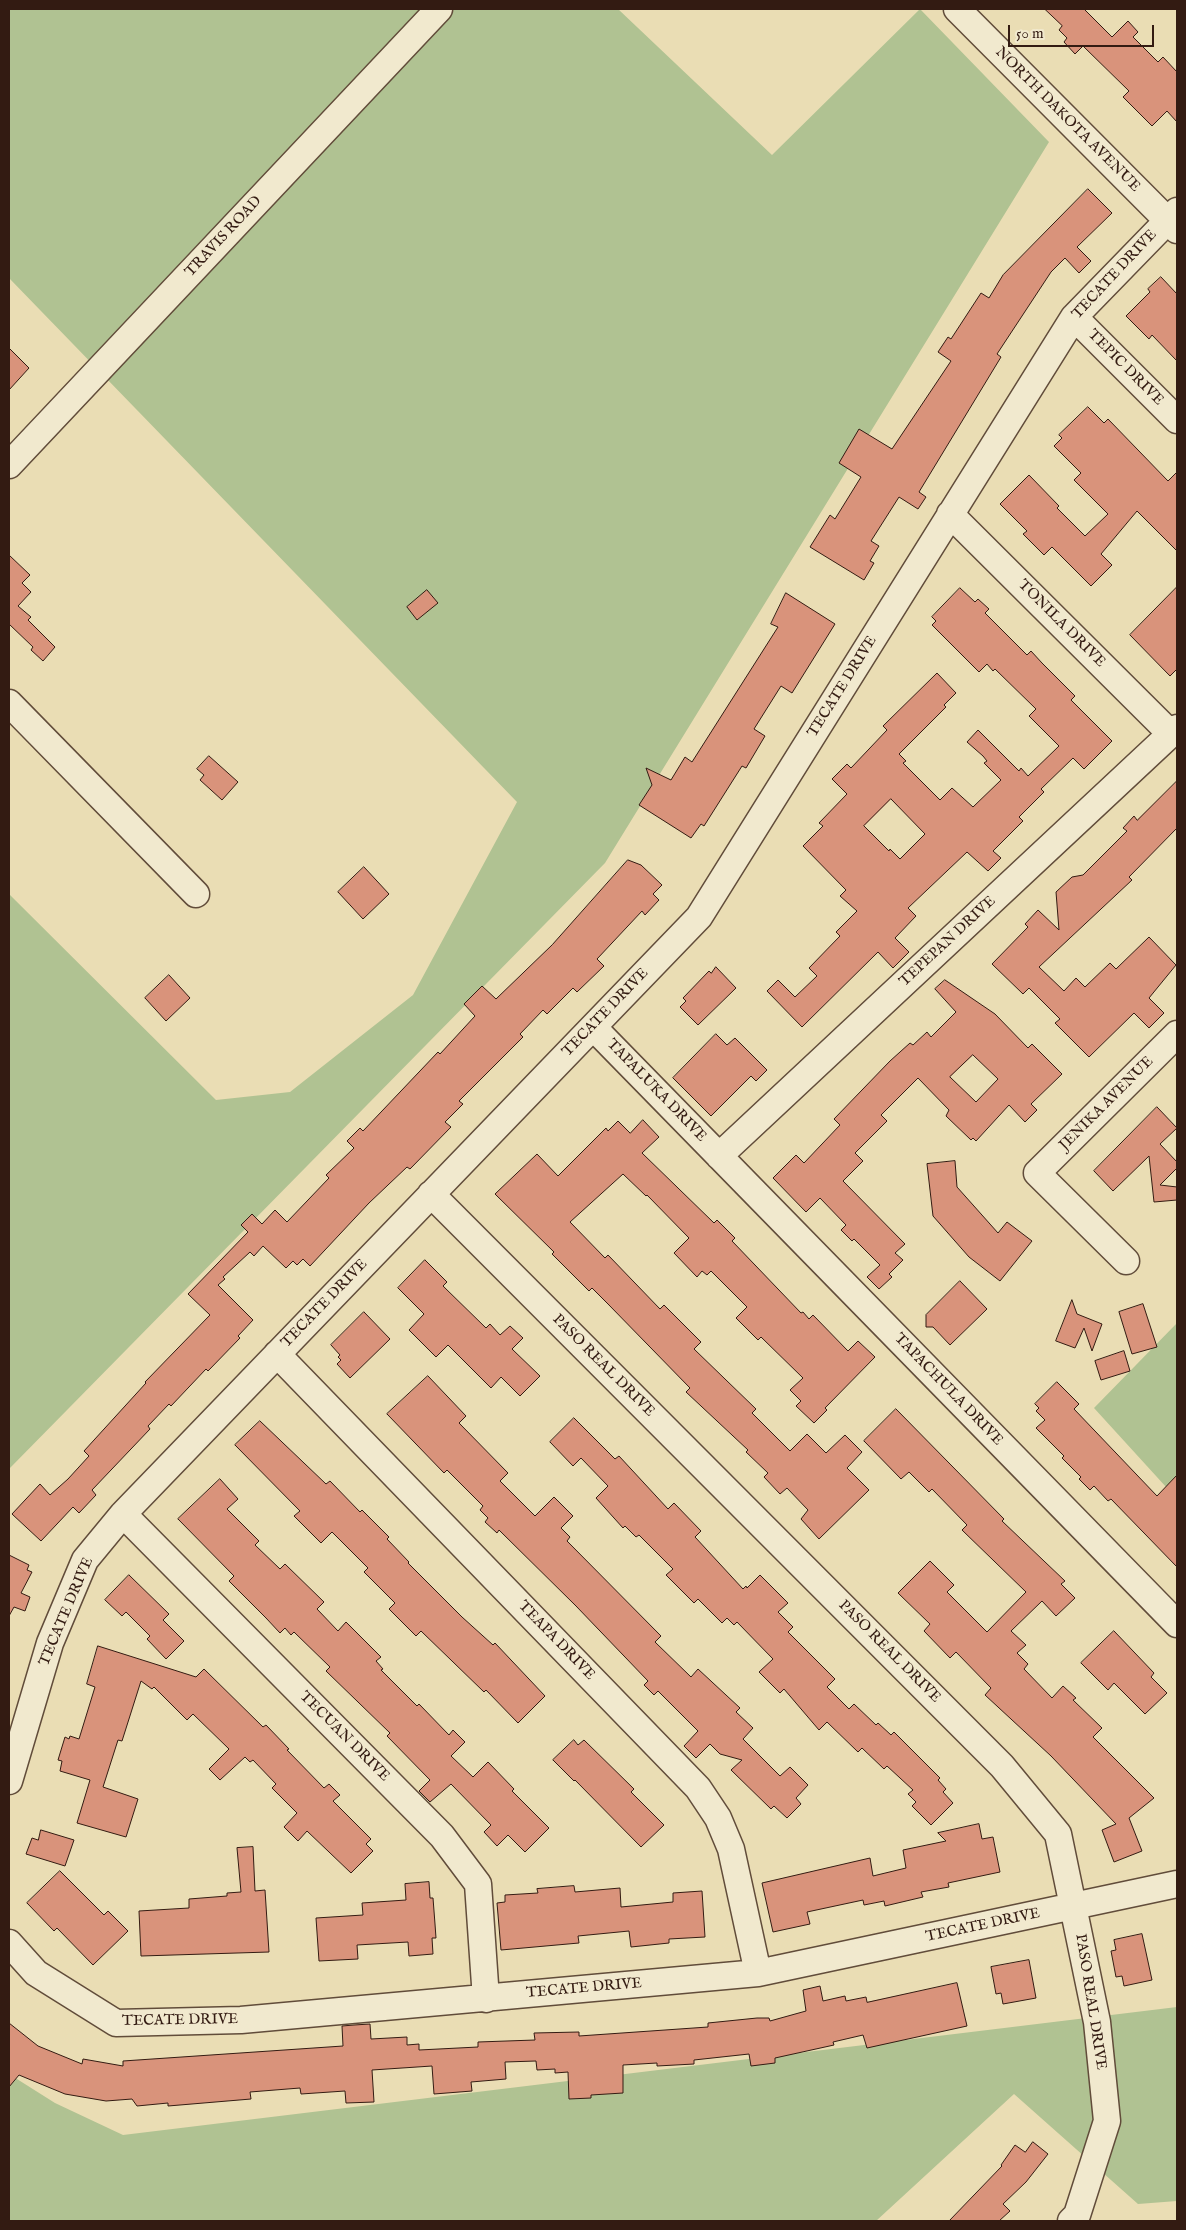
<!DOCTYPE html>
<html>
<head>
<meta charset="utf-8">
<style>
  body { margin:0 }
  #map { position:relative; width:1186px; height:2230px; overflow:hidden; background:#eaddb4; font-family:"IM FELL English",serif }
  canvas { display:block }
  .frame { position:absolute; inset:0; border:10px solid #331b12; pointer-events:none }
  .scale { position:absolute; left:1008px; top:25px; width:146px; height:22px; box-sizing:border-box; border:2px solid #331b12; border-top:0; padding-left:6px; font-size:15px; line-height:18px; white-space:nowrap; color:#331b12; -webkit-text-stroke:4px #f1e9ce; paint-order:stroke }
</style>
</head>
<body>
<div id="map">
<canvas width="1186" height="2230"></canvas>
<div class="frame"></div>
<div class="scale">50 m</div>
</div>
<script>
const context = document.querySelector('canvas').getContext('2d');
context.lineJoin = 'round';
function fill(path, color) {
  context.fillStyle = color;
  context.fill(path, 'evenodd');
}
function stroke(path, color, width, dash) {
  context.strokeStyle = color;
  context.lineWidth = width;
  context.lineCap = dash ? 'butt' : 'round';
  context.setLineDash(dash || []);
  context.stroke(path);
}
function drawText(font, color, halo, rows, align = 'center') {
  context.font = font + ' "IM FELL English",serif';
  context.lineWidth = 5;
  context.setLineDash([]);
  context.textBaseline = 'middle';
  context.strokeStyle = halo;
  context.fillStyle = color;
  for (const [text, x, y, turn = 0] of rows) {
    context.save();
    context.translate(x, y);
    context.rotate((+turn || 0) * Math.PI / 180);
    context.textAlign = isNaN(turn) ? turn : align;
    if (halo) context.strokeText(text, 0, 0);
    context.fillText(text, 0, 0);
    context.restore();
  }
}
const green = new Path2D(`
  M9,9H618L772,155L920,9L1049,142L605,863L9,1469V894L216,1100L290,1092L413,995L517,802L9,278Z
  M1177,1323V1499L1094,1408Z
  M1177,2007V2201L1138,2204L1014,2094L876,2221H9V2074L55,2103L123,2135Z`);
const building = new Path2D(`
  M1045,9H1084L1112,37L1128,21L1138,32L1133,37L1158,62L1163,57L1177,72V122L1167,111L1152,126L1123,97L1129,91L1083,46L1075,54L1064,42L1067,38L1059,30L1062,26Z
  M1088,189L1112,213L1077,247L1091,261L1079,273L1065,258L1051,272L997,354L1001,357L919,492L926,497L918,509L899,497L871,541L879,546L870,561L874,563L864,580L810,547L830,515L835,519L861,477L839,463L859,429L892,449L951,361L938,352L948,337L951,339L981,293L989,298L1003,275Z
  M1161,277L1177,294V361L1152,335L1149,339L1126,316L1150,292L1148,289Z
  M9,348L29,368L9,390Z
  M1088,407L1104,423L1108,419L1168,481L1177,472V551L1137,511L1101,554L1112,565L1091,586L1052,547L1044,555L1023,534L1027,531L1000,504L1029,475L1059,506L1057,508L1085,536L1108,514L1074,480L1081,473L1054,446L1062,438L1059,435Z
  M9,555L30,575L22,583L31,592L18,606L31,617L28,620L55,647L43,661L31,650L33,647L9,624Z
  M1177,587V669L1170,676L1130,635Z
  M960,588L975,602L978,599L989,609L985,613L1027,655L1031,651L1042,663L1075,696L1071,700L1112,741L1084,769L1073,758L1041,789L1044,792L1019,817L1023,821L993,851L1001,858L988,871L967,852L908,908L916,916L895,938L909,952L893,968L878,952L802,1027L767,991L778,980L795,997L817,976L809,968L840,936L836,932L857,911L840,896L846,890L803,846L823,826L819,823L847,794L832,779L847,764L851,768L887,730L883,726L937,673L956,693L944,705L946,707L899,754L906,761L903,763L940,800L952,788L973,807L1001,780L984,763L987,761L983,756L967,742L978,730L1019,771L1021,768L1028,776L1059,746L1029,716L1036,709L995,669L993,671L987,664L979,672L932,625L936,621L932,617ZM891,799L925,834L900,859L890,849L889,851L864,826Z
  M427,590L438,603L417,620L407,607Z
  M786,593L835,624L792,693L781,686L754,729L765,736L746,768L742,766L704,826L701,824L691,838L639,805L652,785L646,768L671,780L685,757L692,762L778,627L771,624Z
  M209,756L238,782L222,800L200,780L204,775L197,769Z
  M1177,781V828L1129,877L1132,880L1039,967L1064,991L1076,978L1085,987L1110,963L1116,969L1149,937L1176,965L1149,998L1164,1013L1149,1028L1134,1013L1089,1057L1055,1023L1060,1019L1029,988L1023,994L992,964L1028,927L1025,924L1038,910L1059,930L1056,892L1072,877L1083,875L1127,831L1123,828L1134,816L1137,820Z
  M628,860L641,865L662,885L653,894L659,900L645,915L642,911L597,959L604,966L577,992L573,988L547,1014L543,1010L520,1034L523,1037L459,1101L463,1104L445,1122L451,1127L410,1169L407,1167L369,1203L310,1266L303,1259L297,1265L293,1261L286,1268L263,1246L254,1256L250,1252L223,1277L225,1279L218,1285L253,1320L238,1336L240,1338L208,1371L206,1369L171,1406L169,1404L148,1426L150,1429L92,1490L96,1495L79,1513L73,1507L41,1541L12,1514L40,1484L50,1495L68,1479L89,1456L84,1451L146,1383L145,1382L210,1315L188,1294L248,1232L241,1225L252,1214L262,1224L275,1210L287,1222L329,1178L326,1175L354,1148L347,1141L360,1128L363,1131L438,1052L440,1054L475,1016L464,1004L482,986L496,999L552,945Z
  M364,867L389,894L363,919L338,892Z
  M716,967L736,988L698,1025L680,1007L686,1001L683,998L709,971L711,973Z
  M169,975L190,998L166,1021L145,998Z
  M945,980L995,1014L1028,1048L1032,1044L1062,1074L1031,1104L1037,1110L1025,1122L1009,1105L976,1141L973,1138L971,1140L946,1116L949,1110L918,1078L881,1115L887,1121L855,1153L863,1161L843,1181L905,1244L895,1253L903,1260L889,1274L892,1277L879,1289L867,1277L880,1265L854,1239L852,1241L841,1230L846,1225L820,1198L806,1212L773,1178L796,1155L804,1163L840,1125L834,1119L890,1061L910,1043L913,1045L927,1032L931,1037L956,1012L935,989ZM973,1055L998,1079L976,1102L950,1077Z
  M716,1034L727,1045L735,1038L767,1070L756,1081L751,1076L711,1116L673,1078Z
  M1157,1107L1177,1128L1160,1144L1177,1162V1168L1160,1185L1177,1187V1200L1154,1202L1149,1156L1113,1191L1094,1171Z
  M643,1120L659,1137L642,1153L714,1223L717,1220L735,1238L732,1241L801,1313L803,1312L809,1319L813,1315L848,1351L858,1341L875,1357L825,1408L827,1410L814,1423L796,1406L801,1401L790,1390L803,1378L761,1337L758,1340L736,1318L747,1307L711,1271L707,1275L702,1271L697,1277L674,1253L689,1238L647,1195L646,1196L623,1174L570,1222L605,1258L608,1255L660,1309L664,1305L701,1342L694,1349L756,1409L752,1413L790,1451L807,1434L826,1453L845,1435L862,1452L847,1468L869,1490L819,1539L801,1519L808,1510L787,1488L780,1494L764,1477L768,1473L746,1452L748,1450L686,1392L690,1388L608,1304L592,1288L589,1291L552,1254L554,1252L495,1194L537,1154L558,1176L606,1128L608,1131L618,1121L630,1133Z
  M955,1161L957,1187L998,1233L1007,1222L1032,1241L1000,1281L969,1257L933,1216L927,1164Z
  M425,1260L447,1282L443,1286L486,1328L490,1324L500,1335L510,1326L523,1338L512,1349L540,1376L520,1396L501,1377L491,1388L448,1345L436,1357L409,1330L424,1314L398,1288Z
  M960,1281L987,1309L950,1345L933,1327H926V1315Z
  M1072,1300L1077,1314L1102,1324L1092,1351L1084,1328L1075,1348L1056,1341Z
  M1143,1304L1157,1347L1132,1354L1119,1312Z
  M364,1312L390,1339L350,1378L337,1364L341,1360L338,1357L340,1355L331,1345Z
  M1124,1351L1130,1371L1101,1380L1095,1361Z
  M428,1376L466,1416L459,1423L508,1473L500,1481L535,1516L554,1497L573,1516L561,1528L570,1537L567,1541L661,1636L655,1642L691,1677L698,1669L740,1708L736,1712L753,1728L743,1739L780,1776L790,1767L808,1785L796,1798L801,1804L787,1818L774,1806L771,1809L731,1770L742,1760L720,1754L710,1744L696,1758L684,1746L698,1731L658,1691L654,1695L644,1685L648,1681L576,1606L499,1530L497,1533L485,1522L488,1518L480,1510L483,1506L447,1470L444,1473L387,1414Z
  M1057,1382L1079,1404L1074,1409L1157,1496L1177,1475V1567L1111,1499L1108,1501L1094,1486L1090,1490L1079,1479L1081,1477L1062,1458L1064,1456L1036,1428L1045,1420L1036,1411L1039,1408L1035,1404Z
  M896,1409L1004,1519L1002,1521L1065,1581L1061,1584L1075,1598L1056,1616L1042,1601L1011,1631L1026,1645L1017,1653L1028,1664L1024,1669L1052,1698L1063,1686L1076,1698L1073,1700L1102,1728L1093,1737L1154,1798L1129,1818L1142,1851L1114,1862L1102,1830L1116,1824L1051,1756L985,1695L991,1688L956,1652L950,1658L924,1631L930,1624L898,1593L930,1561L954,1585L947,1592L987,1632L1026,1592L962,1530L967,1525L932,1489L929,1492L909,1472L901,1479L864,1441Z
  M574,1418L615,1459L619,1456L668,1509L674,1503L701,1531L695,1537L743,1589L746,1586L747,1588L760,1575L788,1603L778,1612L793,1627L788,1632L835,1679L827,1687L849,1709L854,1704L876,1725L878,1723L891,1735L894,1732L940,1778L938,1780L946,1789L943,1792L953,1803L931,1825L912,1806L916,1802L908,1794L913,1790L887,1766L884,1769L862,1748L858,1752L827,1722L819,1730L784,1689L780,1693L759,1672L773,1659L737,1622L734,1625L727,1618L722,1623L698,1599L694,1603L666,1575L673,1569L639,1535L636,1537L625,1526L623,1528L596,1498L608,1486L581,1458L573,1466L550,1442Z
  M260,1421L326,1484L330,1481L360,1512L362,1510L389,1537L387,1539L409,1562L408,1563L462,1617L493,1645L495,1643L545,1696L518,1723L486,1690L484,1692L421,1631L416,1636L389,1609L395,1603L364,1572L368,1568L332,1532L321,1543L294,1516L300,1511L235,1445Z
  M220,1479L238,1499L227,1509L259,1541L255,1545L280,1569L285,1564L324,1602L317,1609L338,1631L346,1622L381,1657L376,1661L383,1669L381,1670L417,1706L419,1704L449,1735L453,1730L465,1742L451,1756L473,1777L488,1762L514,1789L512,1791L549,1828L525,1852L508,1835L497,1846L484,1832L491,1825L451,1784L430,1802L419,1791L430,1780L387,1736L390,1733L326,1671L330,1667L294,1632L291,1635L285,1628L280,1633L266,1618L229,1581L234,1576L178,1519Z
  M9,1555L29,1565L27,1570L32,1572L21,1593L30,1597L25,1611L14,1607L9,1616Z
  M129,1575L169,1614L163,1620L184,1641L166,1659L147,1639L150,1636L126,1612L122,1616L105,1600Z
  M1114,1631L1154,1673L1151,1677L1167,1693L1145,1714L1114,1683L1108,1690L1081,1663Z
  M98,1646L196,1677L204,1669L263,1727L266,1725L289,1749L287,1750L324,1788L329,1784L340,1795L333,1801L371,1839L366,1844L373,1851L351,1873L307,1831L298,1841L284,1827L297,1813L272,1788L276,1784L253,1760L250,1762L245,1757L220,1780L209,1769L229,1749L193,1714L187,1720L154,1687L152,1689L141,1681L122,1741L118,1740L103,1787L138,1799L126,1837L77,1823L90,1780L60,1771L62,1761L58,1760L65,1737L69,1739L70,1736L79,1739L95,1687L87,1684Z
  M574,1740L578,1745L584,1740L634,1789L631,1792L664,1825L641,1847L575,1780L574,1781L553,1760Z
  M979,1824L982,1839L993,1837L1000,1872L948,1883L949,1887L921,1892L923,1897L885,1906L884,1901L864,1905L863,1900L807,1912L810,1924L773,1932L762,1883L870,1858L873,1876L906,1868L903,1850L946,1841L938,1833Z
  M41,1830L74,1840L65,1866L26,1854L32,1838L38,1840Z
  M253,1847L255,1891L265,1890L269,1952L141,1956L139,1911L189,1908V1899L227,1896V1893L241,1892L237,1848Z
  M60,1871L104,1915L108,1911L128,1931L93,1965L57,1928L54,1931L27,1903Z
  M429,1882L430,1898H433L435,1924L436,1938H432L433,1954L409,1956L408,1942L357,1945L358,1959L319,1961L316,1918L363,1915L362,1903L406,1900L405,1884Z
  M574,1886L575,1892L620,1888L621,1907L673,1902V1893L702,1891L705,1937L669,1939V1943L631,1947L629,1931L578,1936L579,1943L501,1950L497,1903L505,1902V1895L538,1893L537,1889Z
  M1142,1934L1152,1980L1124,1986L1122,1976L1116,1977L1111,1951L1116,1950L1114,1940Z
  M1029,1960L1036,1998L1003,2004L1001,1993L996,1994L991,1967Z
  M957,1983L967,2026L867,2048L863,2035L833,2042L834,2045L775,2058V2063L751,2066L749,2054L694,2060V2064L657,2066V2063L623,2065V2093L591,2095V2098L569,2099L568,2072L555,2073V2069L537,2070L536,2061L505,2062L506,2079L471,2082L472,2091L434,2094L432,2066L372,2070L374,2102L346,2103L345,2091L301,2094L300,2088L250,2092L251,2099L168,2106V2103L137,2106L132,2099L106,2101L65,2094L19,2075L9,2087V2023L38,2046L82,2064L83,2059L123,2066V2061L343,2046L342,2026L354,2025L370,2024L371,2039L407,2037V2045L419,2044V2050L478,2047V2042L535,2040L534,2033L579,2032V2036L708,2027V2023L757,2018H769L770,2021L806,2011L803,1990L820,1986L823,2001L845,1996L846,2001L866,1997L867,2002Z
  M1033,2142L1048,2154L1026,2182L1003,2204L1010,2211L999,2221H949L1002,2166L1001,2165L1015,2145L1025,2152Z`);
const minor = new Path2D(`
  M957,9L1177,230
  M1074,317L1177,420
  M9,465L439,9
  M950,514L1171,734
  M9,703L196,894
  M593,1027L1177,1624
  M719,1156L1177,728
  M431,1194L1002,1766L1058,1834L1097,2022L1107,2121L1077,2215L1071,2221
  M1126,1261L1037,1173L1177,1034
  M277,1354L698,1788L718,1818L731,1849L758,1973
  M123,1514L442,1836L478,1884L486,1999
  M9,1781L50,1643L85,1560L123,1514L699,917L1074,317L1177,211
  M9,1943L36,1973L116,2023L241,2020L758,1973L1177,1884`);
const streetNames = [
  ["NORTH DAKOTA AVENUE",1067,120,45],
  ["TRAVIS ROAD",224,237,-47],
  ["TECATE DRIVE",1115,275,-47],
  ["TEPIC DRIVE",1125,368,45],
  ["TONILA DRIVE",1061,624,45],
  ["TECATE DRIVE",843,687,-58],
  ["TEPEPAN DRIVE",948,942,-43],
  ["TECATE DRIVE",606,1013,-46],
  ["TAPALUKA DRIVE",656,1091,46],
  ["JENIKA AVENUE",1107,1104,-45],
  ["TECATE DRIVE",325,1304,-46],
  ["PASO REAL DRIVE",603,1366,45],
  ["TAPACHULA DRIVE",948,1390,46],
  ["TECATE DRIVE",67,1612,-67],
  ["TEAPA DRIVE",556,1641,46],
  ["PASO REAL DRIVE",889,1652,45],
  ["TECUAN DRIVE",344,1737,45],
  ["TECATE DRIVE",983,1926,-12],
  ["TECATE DRIVE",584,1989,-5],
  ["PASO REAL DRIVE",1090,2002,81],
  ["TECATE DRIVE",180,2021,-1]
];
fill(green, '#b0c292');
fill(building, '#d9937b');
stroke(building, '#331b12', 1);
stroke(minor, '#614c3a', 29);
stroke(minor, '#f1e9ce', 26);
drawText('15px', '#331b12', '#f1e9ce', streetNames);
</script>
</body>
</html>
